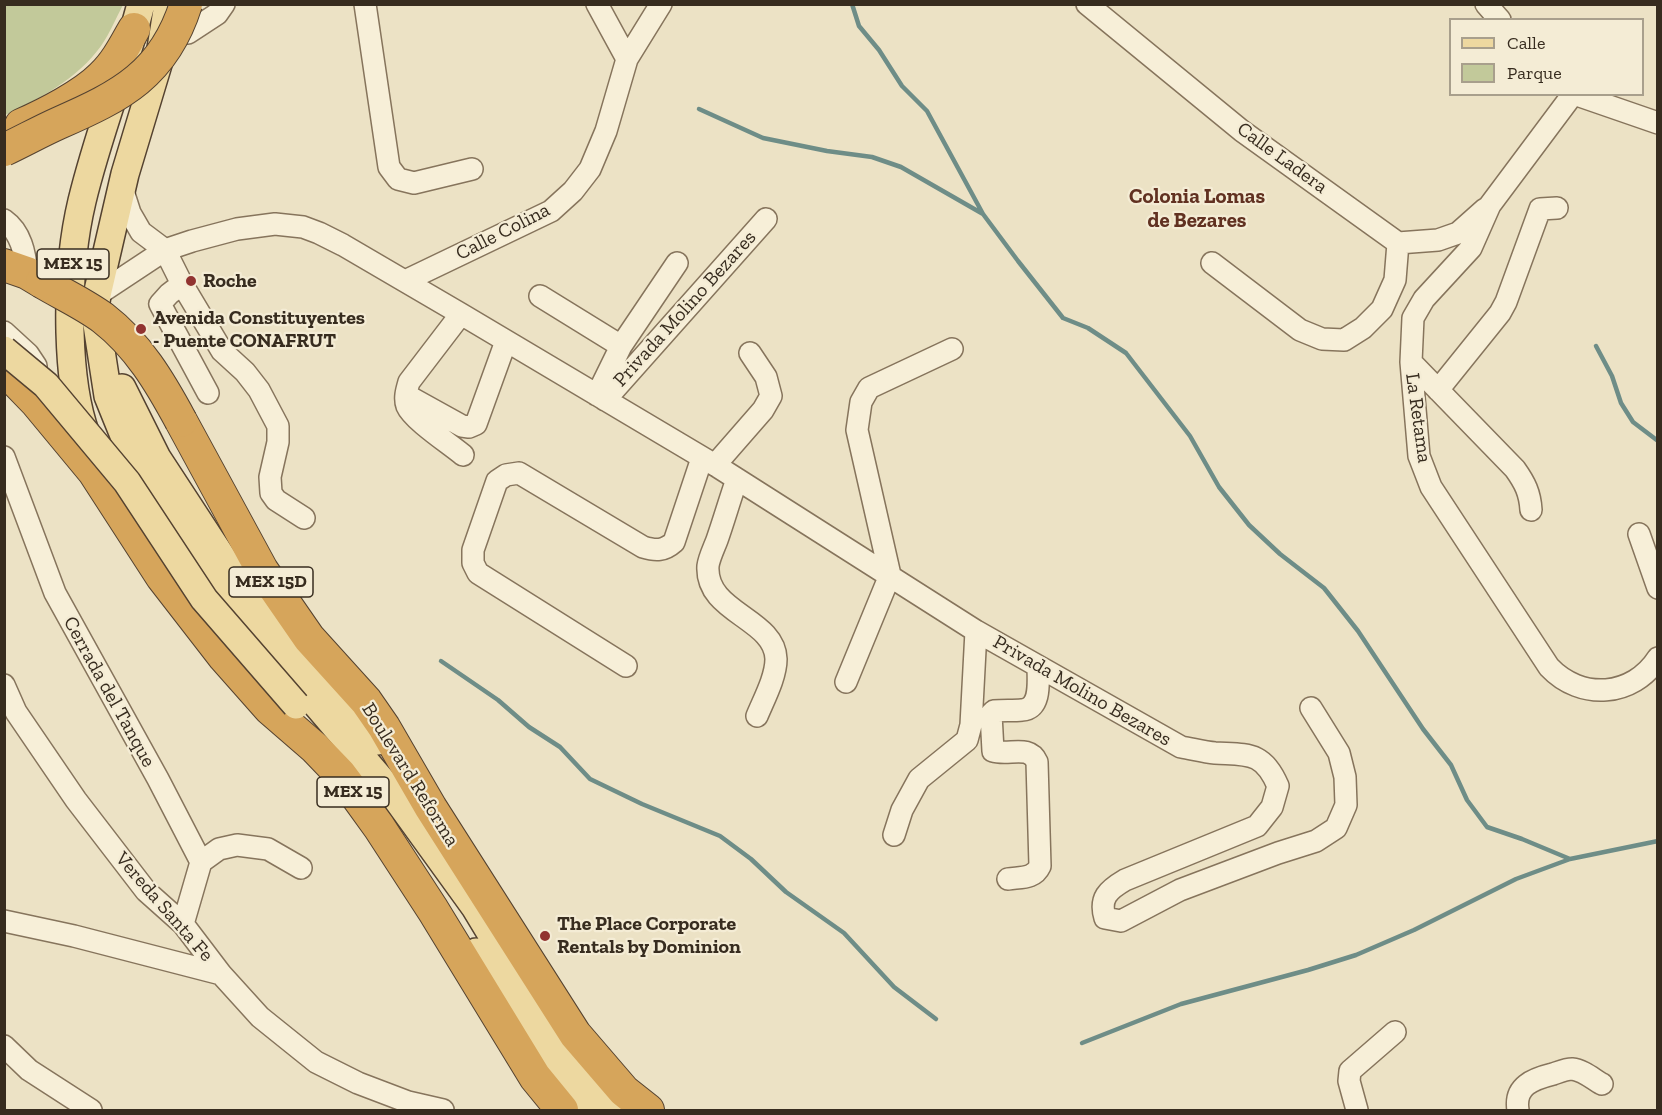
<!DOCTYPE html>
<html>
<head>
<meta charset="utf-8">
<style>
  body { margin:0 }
  #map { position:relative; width:1662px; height:1115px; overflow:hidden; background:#ece2c5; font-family:"Zilla Slab",serif }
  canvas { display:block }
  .frame { position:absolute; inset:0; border:6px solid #372c1f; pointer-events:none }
  .legend { position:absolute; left:1449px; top:18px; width:195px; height:78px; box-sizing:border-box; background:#f4ecd5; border:2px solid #a89f8c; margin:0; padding:8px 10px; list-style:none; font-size:18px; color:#372c1f }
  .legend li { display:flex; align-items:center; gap:12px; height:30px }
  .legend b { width:30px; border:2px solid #a89f8c }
</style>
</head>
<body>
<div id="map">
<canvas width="1662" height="1115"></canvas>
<div class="frame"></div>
<ul class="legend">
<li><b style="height:8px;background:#edd8a0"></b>Calle</li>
<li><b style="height:16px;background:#c2c99a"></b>Parque</li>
</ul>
</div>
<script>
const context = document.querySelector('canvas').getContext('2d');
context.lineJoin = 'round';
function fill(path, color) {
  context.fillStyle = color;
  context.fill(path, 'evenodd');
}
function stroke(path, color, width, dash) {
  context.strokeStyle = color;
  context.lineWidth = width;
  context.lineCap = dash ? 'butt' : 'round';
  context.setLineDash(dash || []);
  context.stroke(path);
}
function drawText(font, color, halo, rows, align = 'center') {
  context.font = font + ' "Zilla Slab",serif';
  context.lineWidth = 4.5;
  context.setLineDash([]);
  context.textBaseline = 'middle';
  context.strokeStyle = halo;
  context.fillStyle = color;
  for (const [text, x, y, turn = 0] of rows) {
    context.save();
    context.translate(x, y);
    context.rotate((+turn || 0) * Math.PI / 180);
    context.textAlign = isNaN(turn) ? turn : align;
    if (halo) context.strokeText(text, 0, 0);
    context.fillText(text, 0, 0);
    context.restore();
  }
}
const green = new Path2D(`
  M4,5H123C116,18 110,33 101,46C78,78 40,99 5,115Z`);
const stream = new Path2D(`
  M852,4L859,26L879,50L902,86L927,111L983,214L1018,261L1063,318L1088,328L1126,353L1190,436L1219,487L1249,525L1280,554L1324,588L1358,631L1423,729L1451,765L1467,800L1487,827L1522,839L1570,859
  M699,109L763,138L827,151L872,157L901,167L983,214
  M1596,346L1612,376L1621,403L1633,422L1658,441
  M441,661L498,700L529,727L560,747L590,779L642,804L720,836L751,859L786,892L844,933L894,987L936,1019
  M1082,1043L1181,1004L1308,970L1356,955L1414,930L1516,879L1570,859L1658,841`);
const minor = new Path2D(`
  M365,4L389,167L398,179L414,183L472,169
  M597,4L627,59
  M1087,4L1242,131L1398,243L1438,240L1458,233L1485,209
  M1486,4L1500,20
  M188,33L217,14L224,4
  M1573,94L1490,205L1471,248L1424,299L1413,318L1411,362L1419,456L1431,487L1549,667C1581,701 1633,697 1658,658
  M1574,94L1658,123
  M122,188L130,213L141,232L165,250L182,284L222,351L245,372L259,390L278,426V442L270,477L271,493L276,500L304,518
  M4,220C21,232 25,253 27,273
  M1212,263L1300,330L1322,339L1344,340L1363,328L1382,309L1395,280L1398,243
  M405,281L551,211L573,191L590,169L606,131L627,59L661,4
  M182,284L169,294L160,304L208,393
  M97,295L165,250L192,241L237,229L275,224L303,227L319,233L343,245L461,314L715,465L976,631L1181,747C1193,749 1204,752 1215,753C1248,755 1263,751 1278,786L1272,807L1257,826L1125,880C1108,890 1099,898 1105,918L1121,921L1180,890L1278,853L1316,841L1336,828L1346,805L1345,777L1339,753L1311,708
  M540,296L621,346
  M461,314L409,382C407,389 404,398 407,406C413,420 450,444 463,455
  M4,332L28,354L36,366
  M1411,362L1515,469C1525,483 1530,493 1531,510
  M1438,390L1500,313L1506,302L1540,209L1557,208
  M406,395L462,426L469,427L476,424L506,341
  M597,395L621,346L677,263
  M605,400L766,219
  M4,457L55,593L158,779L201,862L183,924
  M715,465L763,410L771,396L766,377L750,353
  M737,479C730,499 724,520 717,540C714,548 709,558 708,566C705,613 775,618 776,659C776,677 764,699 757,716
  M1639,534L1658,588
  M626,666L478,573L473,563V550L497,481L506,475L519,473L643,547C656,551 664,551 674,542L702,458
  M846,682L890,575L857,430L861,402L869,388L952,349
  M4,685L16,712L76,800L146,891L183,924L221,974L260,1017L316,1062L358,1083L408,1102L443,1110
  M894,835L902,810L919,779L967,740L971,725L976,631
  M201,862L219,849L237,845L268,849L301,868
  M1008,879C1021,877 1034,879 1040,866L1037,762C1029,744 1009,756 993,751L991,714L994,711C1003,710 1013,711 1022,710C1042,709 1038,680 1038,666
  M4,921L74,936L221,974
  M4,1046L29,1070L91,1110
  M1357,1110L1349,1081L1350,1071L1395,1032
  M1518,1110C1514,1086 1533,1079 1553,1074C1559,1072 1566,1069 1572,1069C1583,1070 1593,1079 1602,1084`);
const major = new Path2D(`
  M96,318L108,396L125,438L159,503L211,581L394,795L475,907L536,1008L601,1095L621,1110
  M100,330L95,309L97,295L125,174L159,61L168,4
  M122,388L157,458L242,588L363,722L378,741
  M86,435C74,402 71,367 70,332C69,289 72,243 82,201C98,134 124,70 141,4
  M476,952L547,1061L586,1110`);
const highway = new Path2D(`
  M21,125C46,114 83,95 102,76C116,63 125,45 134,29
  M4,265L27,273L42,282
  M4,369L36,402L94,472L162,577L224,657L270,709L315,748L340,774L358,798L379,827L433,910L535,1077L562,1110
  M181,421L262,570L309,638L366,701L384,727L431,808L575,1034L624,1091L648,1110`);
const majorBridge = new Path2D(`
  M4,350L46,385L127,482L204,599L296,705`);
const highwayBridge = new Path2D(`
  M4,150C23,141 41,131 59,123C121,96 164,74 186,4
  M42,282C62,294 84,304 103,318C138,345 160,382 181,421`);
const markers = [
  [191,281,6,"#913330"],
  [141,329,6,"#913330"],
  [545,936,6,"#913330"]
];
const shields = [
  [73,264,72],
  [271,582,84],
  [353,792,72]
];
const shieldNames = [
  ["MEX 15",73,264],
  ["MEX 15D",271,582],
  ["MEX 15",353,792]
];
const streetNames = [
  ["Calle Ladera",1282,158,36],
  ["Calle Colina",503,232,-27],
  ["Privada Molino Bezares",685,309,-48],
  ["La Retama",1418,418,82],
  ["Privada Molino Bezares",1082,691,30],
  ["Cerrada del Tanque",109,692,61],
  ["Boulevard Reforma",410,775,58],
  ["Vereda Santa Fe",164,907,49]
];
const poiNames = [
  ["Roche",203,281],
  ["Avenida Constituyentes",153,318],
  ["- Puente CONAFRUT",153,341],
  ["The Place Corporate",557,924],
  ["Rentals by Dominion",557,947]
];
const neighbourhoodNames = [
  ["Colonia Lomas",1197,197],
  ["de Bezares",1197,221]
];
fill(green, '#c2c99a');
stroke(stream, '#6e8d87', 4.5);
stroke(minor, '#86745c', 24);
stroke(major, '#544230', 30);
stroke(highway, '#544230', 34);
stroke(minor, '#f7efd8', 21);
stroke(major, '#edd8a0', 27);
stroke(highway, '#d6a55b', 32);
stroke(majorBridge, '#544230', 30, []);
stroke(highwayBridge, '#544230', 34, []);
stroke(majorBridge, '#edd8a0', 27);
stroke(highwayBridge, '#d6a55b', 32);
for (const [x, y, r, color] of markers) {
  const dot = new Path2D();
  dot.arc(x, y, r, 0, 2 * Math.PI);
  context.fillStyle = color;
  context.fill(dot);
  stroke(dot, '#f4ecd5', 2);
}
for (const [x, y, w] of shields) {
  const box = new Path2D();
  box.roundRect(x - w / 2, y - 15, w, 30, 4.5);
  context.fillStyle = '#f4ecd5';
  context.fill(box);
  stroke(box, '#372c1f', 1.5);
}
drawText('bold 18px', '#372c1f', null, shieldNames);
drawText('20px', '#372c1f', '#f4ecd5', streetNames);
drawText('bold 20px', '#372c1f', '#f4ecd5', poiNames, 'left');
drawText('bold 21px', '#613121', '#f4ecd5', neighbourhoodNames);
</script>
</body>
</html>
